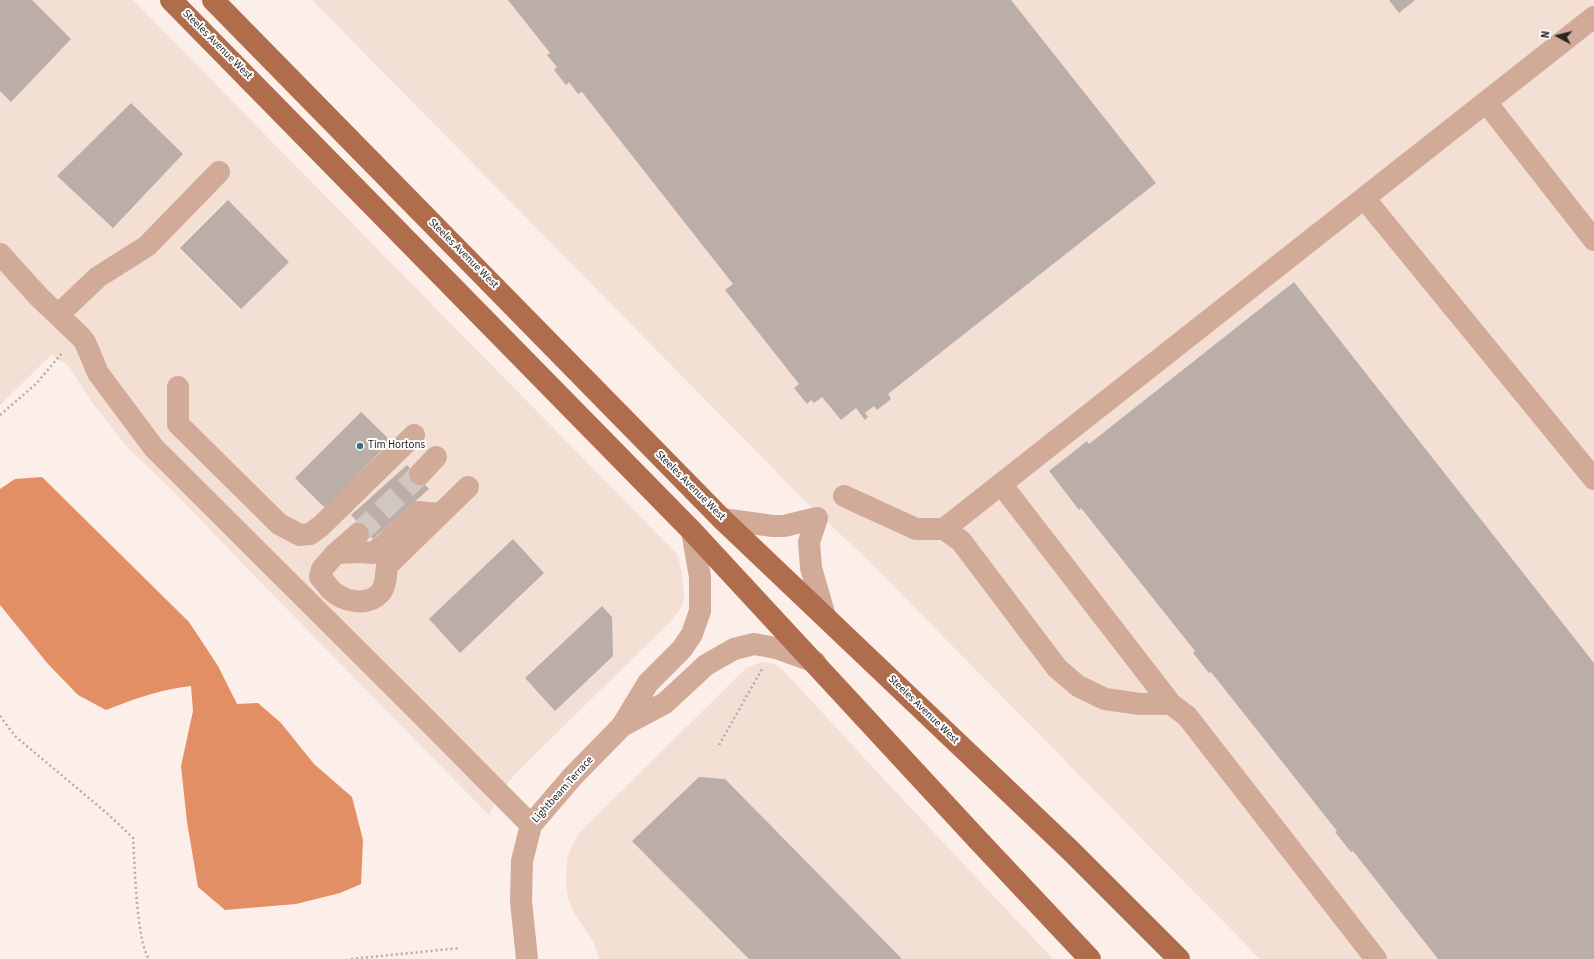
<!DOCTYPE html>
<html>
<head>
<meta charset="utf-8">
<style>
  body { margin:0 }
  #map { position:relative; width:1594px; height:959px; overflow:hidden; background:#fceee8; font-family:"Source Sans 3",sans-serif }
  canvas { display:block }
  .north { position:absolute; left:1538px; top:16px; width:40px; height:40px; -webkit-text-stroke:3px #fefefe; paint-order:stroke; rotate:277deg; font-size:11px; font-weight:700; line-height:16px; text-align:center; color:#292422 }
  .north::after { content:''; display:block; margin:auto; width:14px; height:18px; background:#292422; clip-path:polygon(50% 0,100% 100%,50% 72%,0 100%) }
</style>
</head>
<body>
<div id="map">
<canvas width="1594" height="959"></canvas>
<div class="north">N</div>
</div>
<script>
const context = document.querySelector('canvas').getContext('2d');
context.lineJoin = 'round';
function fill(path, color) {
  context.fillStyle = color;
  context.fill(path, 'evenodd');
}
function stroke(path, color, width, dash) {
  context.strokeStyle = color;
  context.lineWidth = width;
  context.lineCap = dash ? 'butt' : 'round';
  context.setLineDash(dash || []);
  context.stroke(path);
}
function drawText(font, color, halo, rows, align = 'center') {
  context.font = font + ' "Source Sans 3",sans-serif';
  context.lineWidth = 4;
  context.setLineDash([]);
  context.textBaseline = 'middle';
  context.strokeStyle = halo;
  context.fillStyle = color;
  for (const [text, x, y, turn = 0] of rows) {
    context.save();
    context.translate(x, y);
    context.rotate((+turn || 0) * Math.PI / 180);
    context.textAlign = isNaN(turn) ? turn : align;
    if (halo) context.strokeText(text, 0, 0);
    context.fillText(text, 0, 0);
    context.restore();
  }
}
const built = new Path2D(`
  M0,0H133L677,554L681,568L684,595L682,606L678,612L669,623L516,773L502,790L489,815L269,591L174,492L128,448L91,401L68,365L51,355L0,405Z
  M312,0H1594V959H1260L868,560L807,503Z
  M761,662L771,663L780,667L906,803L1053,959H599L593,941L573,911L568,898L566,886V872L567,859L572,845L580,832L746,668Z`);
const water = new Path2D(`
  M42,477L189,622L218,666L237,704L258,703L281,723L314,764L352,797L363,840L361,884L340,893L296,904L225,910L198,887L187,822L181,766L193,711L191,686C162,689 134,699 106,710L78,695L48,664L0,605V489L15,479Z`);
const building = new Path2D(`
  M0,0H32L71,39L11,102L0,91Z
  M508,0H1011L1156,183L888,394L891,399L877,410L874,406L865,413L868,417L865,420L856,408L841,420L822,397L814,403L811,400L807,404L794,388L799,384L725,290L733,284L582,92L578,94L569,82L566,85L554,70L557,67L547,55L550,53Z
  M1389,0H1415L1399,13Z
  M131,103L183,154L113,228L57,176Z
  M228,200L289,262L241,309L180,248Z
  M1294,282L1594,663V959H1438L1353,851L1351,852L1335,832L1337,831L1211,672L1209,673L1193,653L1195,651L1081,508L1079,510L1049,471L1087,441L1089,444Z
  M361,412L391,441L325,508L295,478Z
  M407,465L429,489L373,539L351,515Z
  M513,539L544,573L460,653L429,619Z
  M602,606L612,617L613,656L555,711L525,678Z
  M699,777L725,779L902,959H749L632,841Z`);
const minorTunnel = new Path2D(`
  M358,534L420,474`);
const path = new Path2D(`
  M0,415L36,384L62,353
  M0,716L15,736L109,815L133,838C135,864 136,940 149,959
  M719,745L762,669
  M351,959L460,948`);
const minor = new Path2D(`
  M1486,102L1594,240
  M1364,198L1594,479
  M0,254L39,297L81,337L85,342L98,373L154,448L424,717L531,825
  M58,315L98,277L147,246L219,172
  M178,387V424L279,524L300,535L310,534L321,526L414,435
  M420,474L436,457
  M1001,484L1171,704
  M844,496L916,529H944L961,541L1057,668L1078,686L1105,699L1140,704H1171L1187,716L1376,959
  M440,514L418,512L384,545L373,553L360,552L336,553L322,569L320,577C324,581 327,585 330,589C343,602 367,607 380,593C386,587 386,574 387,566L468,487
  M817,518L809,542L811,568L825,616
  M722,519L773,526H784L817,518
  M944,529L1594,17
  M336,553L358,534
  M622,726L665,703L706,665L734,649L754,644L776,648L815,662
  M527,959L521,901L522,861L531,825L573,776L622,726L648,683L682,649L692,634L700,611V577L692,531`);
const major = new Path2D(`
  M171,0L692,531L978,840L1090,959
  M213,0L722,519L1071,851L1179,959`);
const markers = [
  [360,446,4,"#357188"]
];
const streetNames = [
  ["Steeles Avenue West",217,45,45],
  ["Steeles Avenue West",463,254,45],
  ["Steeles Avenue West",690,486,45],
  ["Steeles Avenue West",923,710,44],
  ["Lightbeam Terrace",563,790,-48]
];
const poiNames = [
  ["Tim Hortons",368,446]
];
fill(built, '#f4dfd5');
fill(water, '#e28f66');
fill(building, '#bbaea9');
stroke(minorTunnel, '#d2c6c0', 22, [22, 11]);
stroke(path, '#b6aba6', 2.5, [2, 3]);
stroke(minor, '#d1aa98', 22);
stroke(major, '#b06d4c', 22);
for (const [x, y, r, color] of markers) {
  const dot = new Path2D();
  dot.arc(x, y, r, 0, 2 * Math.PI);
  context.fillStyle = color;
  context.fill(dot);
  stroke(dot, '#fefefe', 1.5);
}
drawText('11px', '#292422', '#fefefe', streetNames);
drawText('11px', '#292422', '#fefefe', poiNames, 'left');
</script>
</body>
</html>
